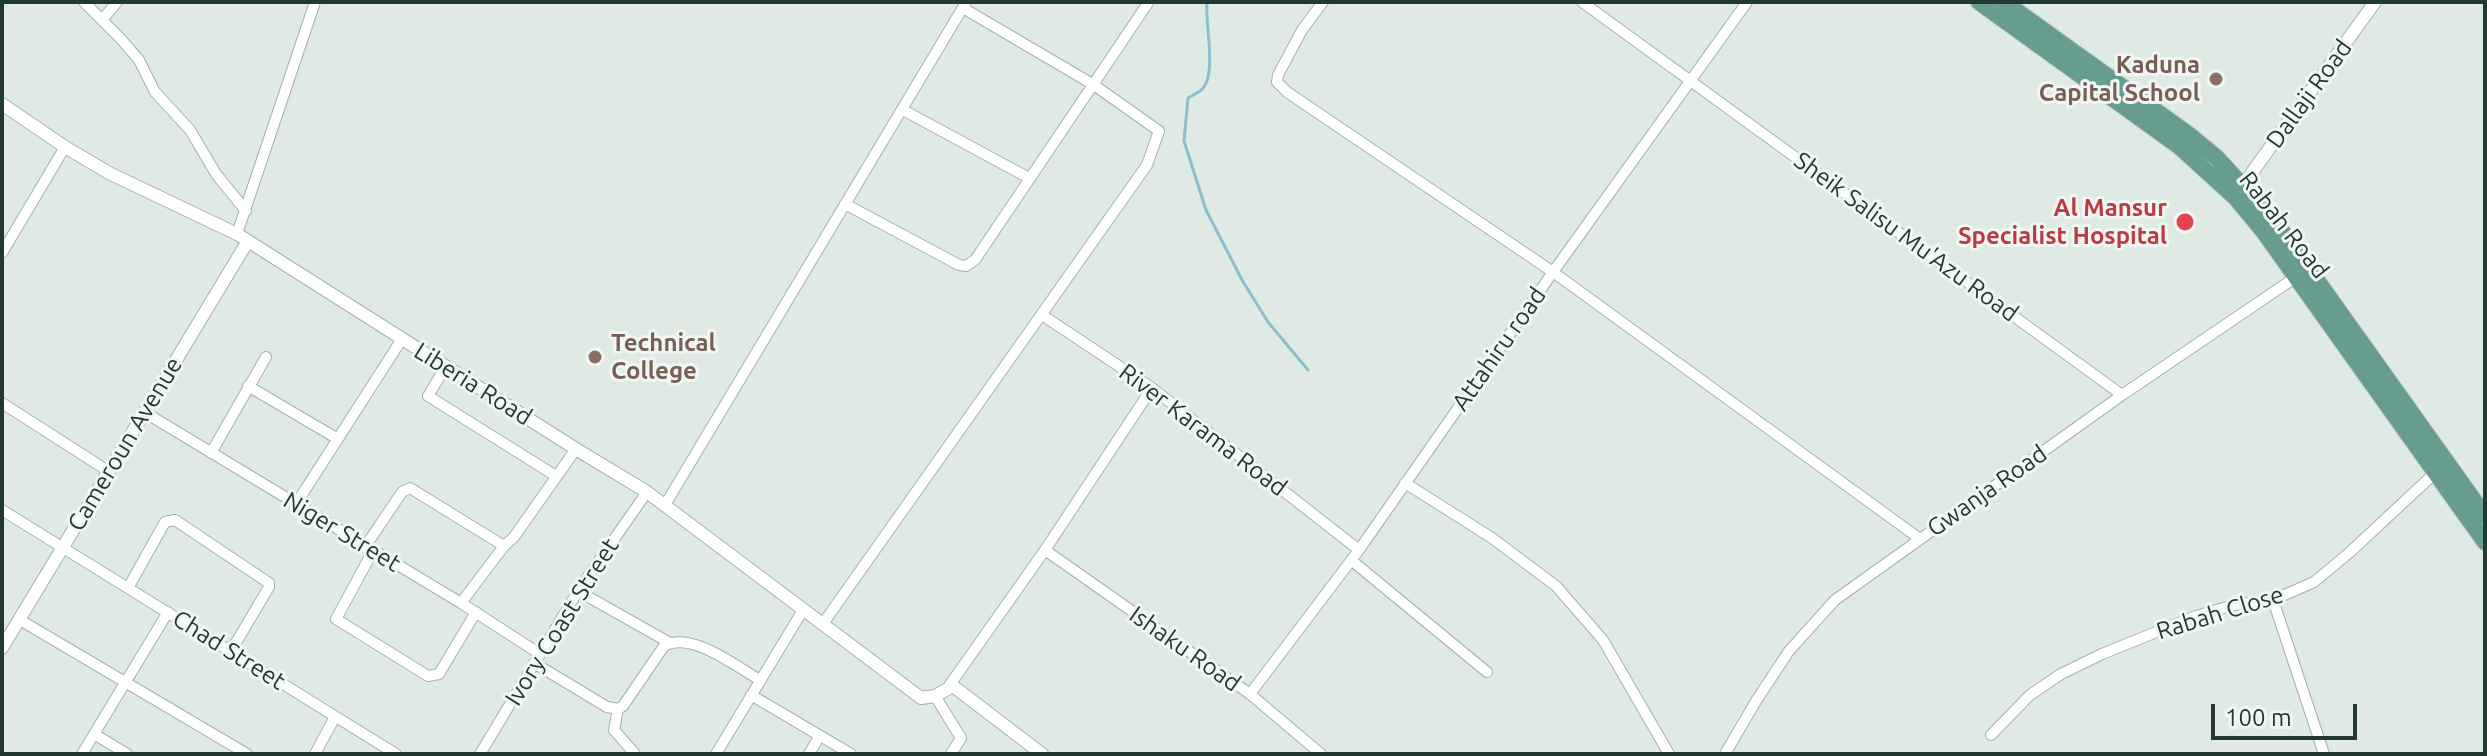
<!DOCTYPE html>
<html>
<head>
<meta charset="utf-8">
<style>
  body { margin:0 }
  #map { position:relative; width:2487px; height:756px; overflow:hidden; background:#e0eae5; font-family:Ubuntu,sans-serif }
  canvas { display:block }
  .frame { position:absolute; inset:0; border:4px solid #223933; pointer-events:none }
  .scale { position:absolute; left:2211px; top:704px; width:146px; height:36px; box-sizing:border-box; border:4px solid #223933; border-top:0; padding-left:10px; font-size:24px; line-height:28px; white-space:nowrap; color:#223933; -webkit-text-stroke:6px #f0f7f3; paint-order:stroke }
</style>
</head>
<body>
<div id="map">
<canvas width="2487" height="756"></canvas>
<div class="frame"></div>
<div class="scale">100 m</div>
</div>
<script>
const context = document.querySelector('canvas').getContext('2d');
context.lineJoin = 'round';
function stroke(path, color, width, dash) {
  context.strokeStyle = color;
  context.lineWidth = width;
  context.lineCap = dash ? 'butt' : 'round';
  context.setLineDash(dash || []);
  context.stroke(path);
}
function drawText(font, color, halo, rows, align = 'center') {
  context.font = font + ' Ubuntu,sans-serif';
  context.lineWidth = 6;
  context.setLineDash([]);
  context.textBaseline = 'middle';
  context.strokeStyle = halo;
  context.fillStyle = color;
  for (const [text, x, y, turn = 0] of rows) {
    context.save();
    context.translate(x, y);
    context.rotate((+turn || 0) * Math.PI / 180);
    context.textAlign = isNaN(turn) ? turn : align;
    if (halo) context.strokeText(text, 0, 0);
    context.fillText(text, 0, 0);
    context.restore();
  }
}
const stream = new Path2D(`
  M1207,2C1205,24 1216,70 1204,87C1201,92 1193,95 1188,98L1184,141L1206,210L1242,280L1268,322L1308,370`);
const minor = new Path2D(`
  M84,2L120,38L139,60L155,92L190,130L216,174L246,211
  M1323,2L1302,30L1278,75L1277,82L1287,92L1553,272L1920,539
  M1582,2L2122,395
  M102,20L117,2
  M903,110L1029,178
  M845,204L959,265L966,266L975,260L1148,3
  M237,234L315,2
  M2,253L65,147
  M1042,315L1152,388L1359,550
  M446,366L428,396L556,476
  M248,386L338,439
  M2,403L108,471
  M144,412L461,603L540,654
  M211,453L266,357
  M1405,483L1492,538L1556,586L1603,640L1669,754
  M296,504L402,339
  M665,505L965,4
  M2,510L396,754
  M365,547L402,492L410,488L504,546
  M1045,550L1250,694L1321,754
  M373,551L336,619L428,676L439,674L476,612
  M1351,560L1487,672
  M128,588L165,522L175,520L269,583V587L231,651
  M578,591L670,643
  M2273,600L2324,754
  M461,603L504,546L514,537L576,449
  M20,620L247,754
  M822,625L1147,165L1159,131L1094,85L963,8
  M534,663L607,707L618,709L623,706L664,646C692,631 735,666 760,680
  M949,686L1045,550L1152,388
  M1250,694L1359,550L1553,272L1747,2
  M751,695L851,754
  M935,696L961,738L951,754
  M618,709L614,730L635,754
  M94,734L127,754
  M1991,735L2030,695L2061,674L2102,654L2196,616L2234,605L2273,600L2314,582L2349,553L2436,472
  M82,754L168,612
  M315,754L335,717
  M480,754L578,591L647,492
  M716,754L803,610
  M809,754L819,737
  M1725,754L1756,701L1789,651L1835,600L2122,395L2296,277`);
const tertiary = new Path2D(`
  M2,104L65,147L109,173L237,234L576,449L647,492L921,698L935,696L953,686L1042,754
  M2243,185L2375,2
  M2,648L248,241`);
const primary = new Path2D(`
  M1979,2L2180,147L2235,197L2264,232L2485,542
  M2004,2L2188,134L2217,158L2273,219L2485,516`);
const markers = [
  [2216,79,8,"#8d6e63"],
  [2185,222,10,"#e0444e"],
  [595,357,8,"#8d6e63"]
];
const educationNames = [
  ["Kaduna",2200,65],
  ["Capital School",2200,93],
  ["Technical",611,343,"left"],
  ["College",611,371,"left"]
];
const streetNames = [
  ["Dallaji Road",2309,94,-54],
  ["Rabah Road",2284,225,52],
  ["Sheik Salisu Mu'Azu Road",1906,237,36],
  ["Attahiru road",1499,349,-55],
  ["Liberia Road",473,384,32],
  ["River Karama Road",1203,430,37],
  ["Cameroun Avenue",125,444,-59],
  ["Gwanja Road",1987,491,-35],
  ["Niger Street",342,532,31],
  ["Rabah Close",2220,613,-17],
  ["Ivory Coast Street",562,622,-58],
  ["Ishaku Road",1185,649,35],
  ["Chad Street",229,650,32]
];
const healthNames = [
  ["Al Mansur",2167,208],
  ["Specialist Hospital",2167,236]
];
stroke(stream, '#8bbfcc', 3);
stroke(minor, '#a3b1ac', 12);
stroke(tertiary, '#a3b1ac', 14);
stroke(primary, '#bdc4c2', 18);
stroke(minor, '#fff', 10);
stroke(tertiary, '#fff', 12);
stroke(primary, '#679c90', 16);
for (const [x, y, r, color] of markers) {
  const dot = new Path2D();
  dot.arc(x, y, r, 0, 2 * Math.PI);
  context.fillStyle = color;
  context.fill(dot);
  stroke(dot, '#f0f7f3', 3);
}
drawText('bold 24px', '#785e54', '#f0f7f3', educationNames, 'right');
drawText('24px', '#223933', '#f0f7f3', streetNames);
drawText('bold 24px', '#be3a42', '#f0f7f3', healthNames, 'right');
</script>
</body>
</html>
